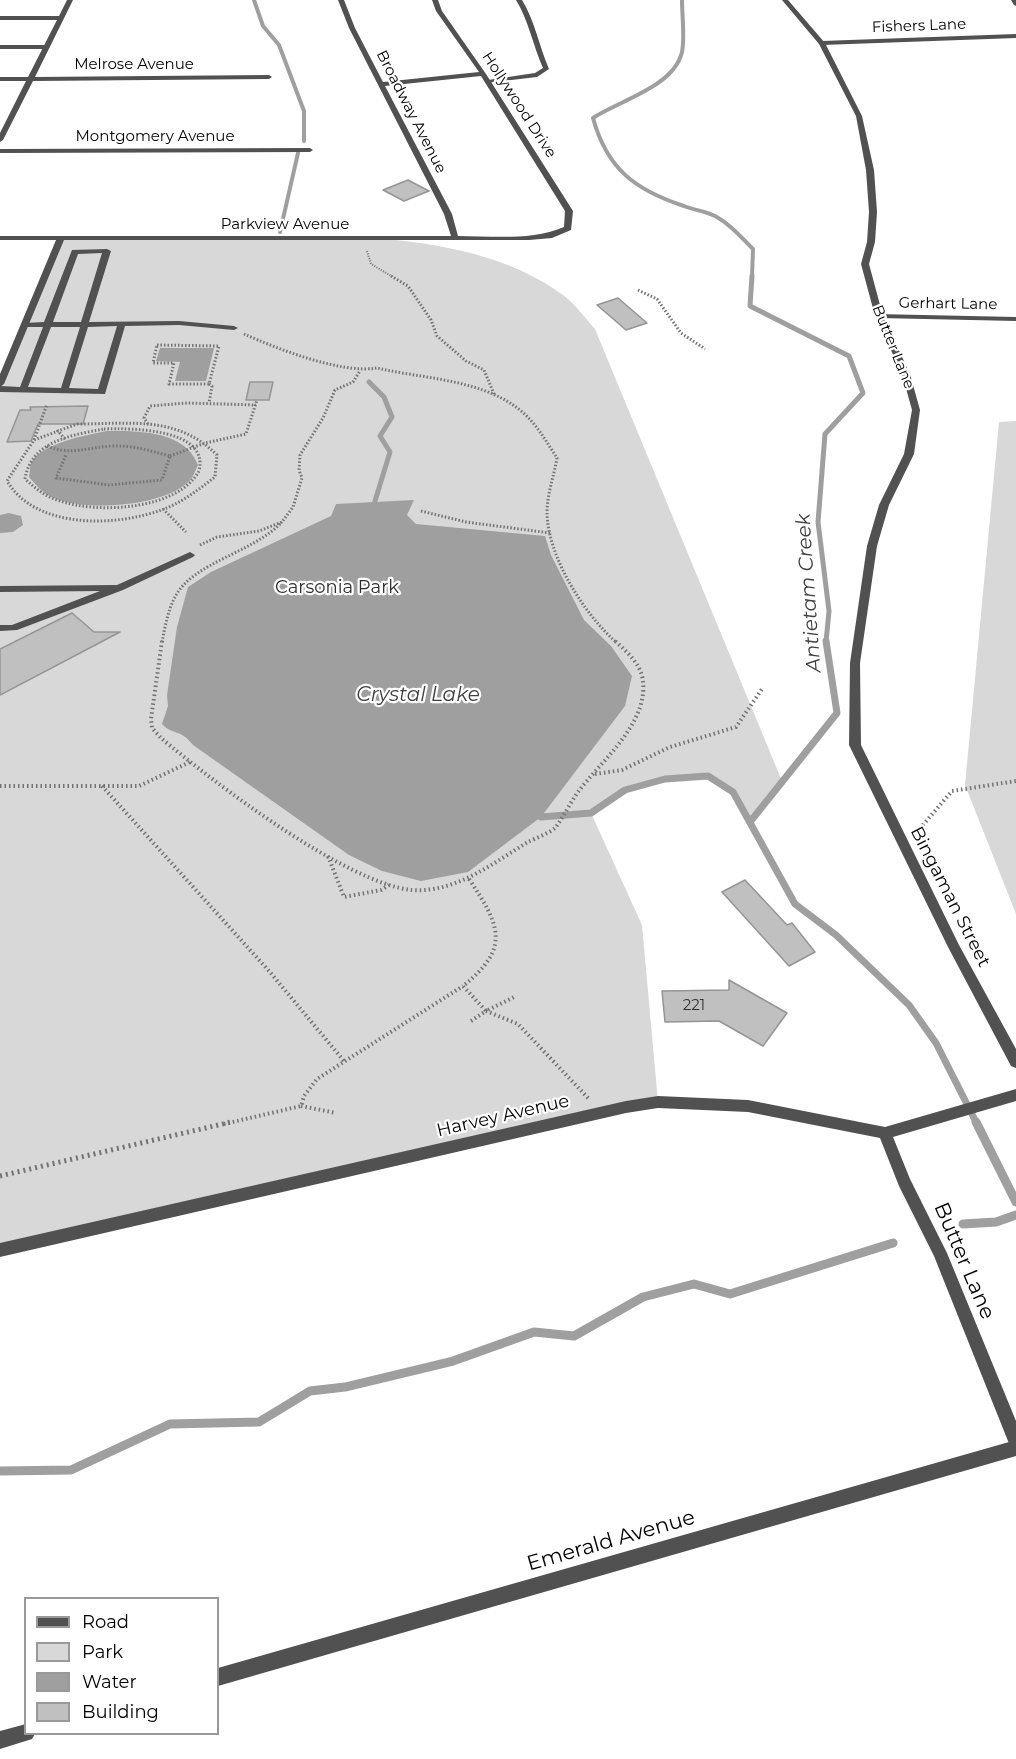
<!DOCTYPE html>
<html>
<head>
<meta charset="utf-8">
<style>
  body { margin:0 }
  #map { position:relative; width:1016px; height:1759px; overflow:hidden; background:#fff; font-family:Montserrat,sans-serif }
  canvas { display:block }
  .legend { position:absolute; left:24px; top:1597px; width:195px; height:138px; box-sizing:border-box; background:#fff; border:2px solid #999; margin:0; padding:8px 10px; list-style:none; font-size:18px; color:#000 }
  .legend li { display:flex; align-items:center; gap:12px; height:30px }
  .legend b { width:30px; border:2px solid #999 }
</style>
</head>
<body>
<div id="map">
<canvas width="1016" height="1759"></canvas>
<ul class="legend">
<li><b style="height:8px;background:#515151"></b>Road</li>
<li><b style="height:16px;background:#d8d8d8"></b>Park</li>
<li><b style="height:16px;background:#9f9f9f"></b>Water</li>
<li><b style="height:16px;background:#c0c0c0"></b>Building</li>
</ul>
</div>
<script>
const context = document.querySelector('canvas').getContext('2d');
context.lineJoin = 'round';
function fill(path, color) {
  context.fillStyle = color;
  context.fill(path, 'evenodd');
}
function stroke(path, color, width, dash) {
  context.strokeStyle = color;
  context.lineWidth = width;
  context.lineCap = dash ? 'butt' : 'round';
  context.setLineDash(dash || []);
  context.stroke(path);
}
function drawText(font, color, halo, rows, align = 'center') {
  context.font = font + ' Montserrat,sans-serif';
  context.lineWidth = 4.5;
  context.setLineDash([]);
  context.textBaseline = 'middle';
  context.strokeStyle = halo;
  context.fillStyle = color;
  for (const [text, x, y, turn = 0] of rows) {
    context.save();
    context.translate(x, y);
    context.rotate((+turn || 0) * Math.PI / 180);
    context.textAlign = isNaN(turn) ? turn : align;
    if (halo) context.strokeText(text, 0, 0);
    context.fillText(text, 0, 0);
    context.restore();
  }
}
const green = new Path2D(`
  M61,238H375C442,244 508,255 563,295C575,304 585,318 595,329L782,781L750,822L733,792L708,776L665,779L625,790L591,813L642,925L658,1102L0,1250V384Z
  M1016,421V914L965,785L999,422Z`);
const water = new Path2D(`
  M160,348H214L206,381H175L180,362L156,361Z
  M107,431C138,431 185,430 198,465C196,469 194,474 192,478C169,507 85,512 54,498C43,494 36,485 29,477C30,473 30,466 31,463C41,443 87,435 107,431Z
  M414,500L407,515L416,524L545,536L551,555L584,620L611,646L632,676L625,706L541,817L468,872L421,881L382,871L349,855L193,745C181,729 172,735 162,724L168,706L167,695L177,627L188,587L211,572L331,516L336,504Z
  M9,513L21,516L23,525L13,532L0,533V515Z`);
const streamFar3 = new Path2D(`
  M254,0L263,26L279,45L304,111V141
  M682,0C682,16 685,37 682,52C674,87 618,101 593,118C607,169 635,190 684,206C694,210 705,211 715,216C730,224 741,237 753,249L752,277
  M280,232L298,153`);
const streamFar2 = new Path2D(`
  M752,276L750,306L849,356L863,393L825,434L818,522L829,611L826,642
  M369,382L384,397L392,417L380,436L390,452L375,501`);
const streamFar1 = new Path2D(`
  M541,817L591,813L625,790L665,779L708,776L733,792L795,904L836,935L909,1005L936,1043L977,1124
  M750,822L837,713L826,641`);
const stream = new Path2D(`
  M976,1122L1016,1202
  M963,1224L996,1222L1016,1215
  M0,1471L71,1470L170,1424L259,1422L310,1391L345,1387L453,1361L534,1332L574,1336L643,1297L694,1284L730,1294L893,1243`);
const building = new Path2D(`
  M408,180L429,191L404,201L383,190Z
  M618,298L647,323L626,330L597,305Z
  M250,382H273L269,400H246Z
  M88,406L83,424H38L31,441L7,442L20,410H31L30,407Z
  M72,613L94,632H120L0,695V649Z
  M745,880L787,925L792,923L815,952L789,966L722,892Z
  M729,980L787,1013L763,1046L719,1021L665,1022L662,991L729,990Z`);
const pathFar3 = new Path2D(`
  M367,251L371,264L393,277`);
const pathFar2 = new Path2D(`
  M391,276L408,286L431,320L437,336L466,361L484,370L494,394
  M638,290L657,299L681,333L705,349
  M244,334C278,349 341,374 377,368C424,379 481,379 520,410C536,423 546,441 557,458C554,476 547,494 547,513C548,557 584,614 616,642
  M157,345L219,346L209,384H169L174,363H153Z
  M209,384L212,386L209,403
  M77,424C130,424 177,415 217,455L215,477C199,489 183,502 164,509C117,527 36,530 7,481L34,440Z
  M148,424L144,418L150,406L187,403L256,405
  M104,429C129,428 210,428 199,471C178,510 98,514 60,501C46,497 36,489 25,479C31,441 72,435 104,429Z
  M57,430L65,439
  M34,440L47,404
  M47,446C71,456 88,447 113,446C132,445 151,451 170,456L162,480L109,485L56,478L66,455
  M170,456L205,443L246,434L257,400
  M163,509L186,532
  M421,511L466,522L550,533
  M200,545L217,537L259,531L282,522L293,507L302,478L299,470L300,455L323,418L335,390L353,382L360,371
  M162,642C165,627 168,610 175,597C193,562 253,553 282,522`);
const pathFar1 = new Path2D(`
  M162,641L151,719L152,728L161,738C213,782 347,884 412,890C456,893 493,863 528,842C536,838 550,833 556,827C564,816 570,803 578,792C601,761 648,724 643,681C641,664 627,652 615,641
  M595,774L622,770L670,747L736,727L762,689
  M0,786H139L190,762
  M102,786L269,971L344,1061
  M917,832L952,791L1016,781
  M328,856L344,897L381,890L389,885
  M469,879C500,925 511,948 463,986L486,1011L516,996
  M471,1021L486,1011L518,1024L589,1099
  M301,1106L336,1113
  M224,1124L301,1106L304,1096L317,1079L463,986`);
const path = new Path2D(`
  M0,1176L231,1122`);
const service = new Path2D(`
  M516,0H522C535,21 539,46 549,69L537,77L486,83L485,82L488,80L535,73L543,68C533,46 529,21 516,0Z
  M0,45H47L50,47L47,49H0Z
  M107,249L111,251L89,322L179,321L234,326L238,328L234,330L179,325L125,326L105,394L0,392V386L20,387L43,327H25L21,325L25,323L44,322L72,250ZM102,253L81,322H53L78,254ZM117,326L98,389L69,388L88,327ZM51,327H80L61,388L28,387Z
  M190,552L195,555L193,557L123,590L17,630L0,631V625H12L100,591L0,592V586L117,585Z`);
const minor = new Path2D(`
  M67,0H73L35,77L269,75L272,77L269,79L33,81L3,140L0,142V133L26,81H0V77H28L57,20H0V16H59Z
  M338,0H344L355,28L383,82L479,72L436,11L432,0H438L442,11L486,74L573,211L571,230L552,238L529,240H64L4,384L0,387V374L56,240H0V236H451L444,214L349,28ZM481,76L565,211L564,227C531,241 493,236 458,236L452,214L385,86Z
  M1011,0H1016V6L1014,5Z
  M1016,34V38L822,45L819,43L822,41Z
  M0,149L310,148L313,150L310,152L0,153Z
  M876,314L1016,317V321L879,318L875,316Z
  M1016,1440V1456L218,1686V1668Z
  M26,1724V1734H35L32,1739L0,1749V1731Z`);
const tertiary = new Path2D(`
  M782,0H788L825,43L862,116L874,170L877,212L875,242L869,264L883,316L910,374L920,410L914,454L889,505L877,546L860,663L861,745L959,945L1016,1049V1068L1011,1066L948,947L849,745L850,663L867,546L879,505L904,454L912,410L902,374L875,316L861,264L867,242L869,212L866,170L856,116L819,44Z
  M1016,1089V1101L893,1137L910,1179L947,1253L1016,1421V1448L1010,1446L934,1256L899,1186L880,1138L748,1112L658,1108L626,1113L0,1257V1243L626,1101L658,1096L748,1100L885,1127Z`);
const farStreetnames = [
  ["Fishers Lane",919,26,-2],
  ["Melrose Avenue",134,65],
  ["Hollywood Drive",519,105,57],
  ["Broadway Avenue",411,112,63],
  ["Montgomery Avenue",155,137],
  ["Parkview Avenue",285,225],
  ["Gerhart Lane",948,304,1],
  ["Butter Lane",893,347,68]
];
const numberNames = [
  ["221",694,1006]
];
const parkNames = [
  ["Carsonia Park",337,588]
];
const streetNames = [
  ["Bingaman Street",950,897,63],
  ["Harvey Avenue",503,1116,-13]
];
const waterNames = [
  ["Antietam Creek",809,593,-94],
  ["Crystal Lake",418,695]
];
const nearStreetnames = [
  ["Butter Lane",964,1261,67],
  ["Emerald Avenue",611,1541,-16]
];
fill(green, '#d8d8d8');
fill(water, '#9f9f9f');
stroke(streamFar3, '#9f9f9f', 4);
stroke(streamFar2, '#9f9f9f', 5);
stroke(streamFar1, '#9f9f9f', 7);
stroke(stream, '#9f9f9f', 9);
fill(building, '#c0c0c0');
stroke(building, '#959595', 1.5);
stroke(pathFar3, '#737373', 2, [1, 1.5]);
stroke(pathFar2, '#737373', 3, [1.5, 2]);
stroke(pathFar1, '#737373', 4, [1.5, 3]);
stroke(path, '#737373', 5, [2, 4]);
fill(service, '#515151');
fill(minor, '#515151');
fill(tertiary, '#515151');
drawText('15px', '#000', '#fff', farStreetnames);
drawText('15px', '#303030', null, numberNames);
drawText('18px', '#2f2f2f', '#fff', parkNames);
drawText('18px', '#000', '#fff', streetNames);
drawText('italic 20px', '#404040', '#fff', waterNames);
drawText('21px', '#000', '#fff', nearStreetnames);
</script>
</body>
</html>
